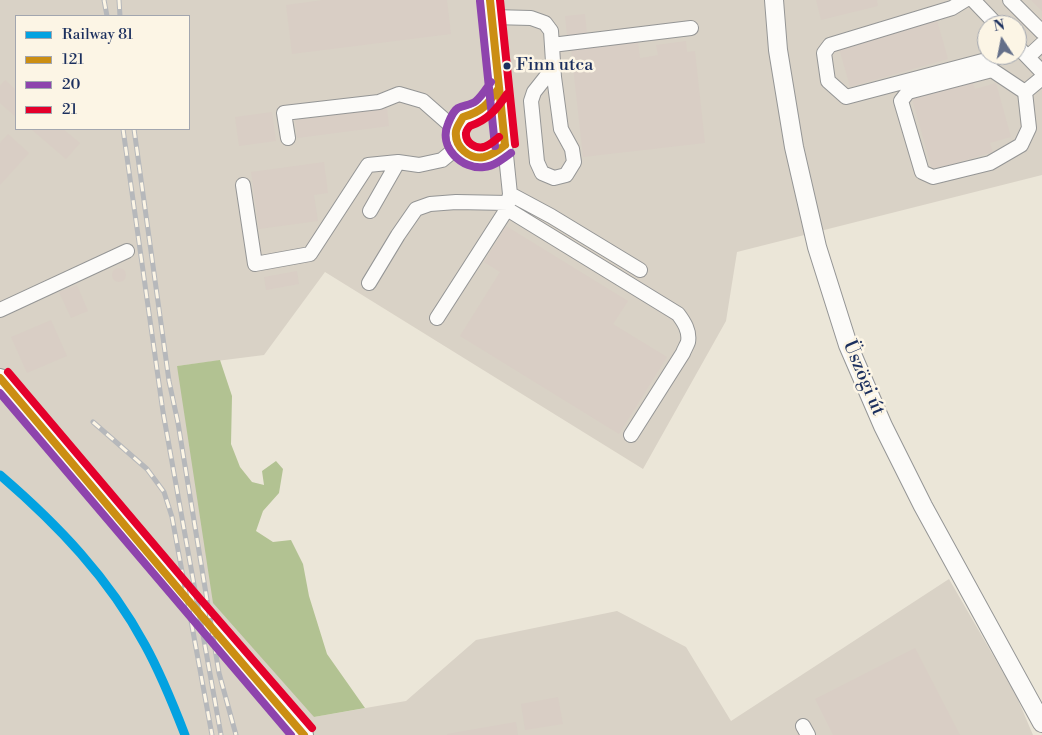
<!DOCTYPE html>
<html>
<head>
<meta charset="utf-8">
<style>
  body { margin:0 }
  #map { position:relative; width:1042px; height:735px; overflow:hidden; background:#ebe6d8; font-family:"Libre Bodoni",serif }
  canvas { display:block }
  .legend { position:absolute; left:15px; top:15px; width:175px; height:115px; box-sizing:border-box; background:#fcf5e5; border:1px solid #a2a6af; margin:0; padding:6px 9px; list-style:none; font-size:15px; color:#1b2f5e }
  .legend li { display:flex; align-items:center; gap:10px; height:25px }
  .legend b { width:25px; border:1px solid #a2a6af }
  .north { position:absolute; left:977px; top:15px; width:50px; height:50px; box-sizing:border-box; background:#fcf5e5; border:1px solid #a2a6af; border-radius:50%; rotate:349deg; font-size:14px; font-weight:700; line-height:20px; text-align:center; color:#1b2f5e }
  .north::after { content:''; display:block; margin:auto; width:18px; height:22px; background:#646f89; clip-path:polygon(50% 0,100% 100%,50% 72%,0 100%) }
</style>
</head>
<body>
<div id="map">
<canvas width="1042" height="735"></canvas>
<ul class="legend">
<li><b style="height:6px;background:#03a2e1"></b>Railway 81</li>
<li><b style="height:6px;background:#cb8e13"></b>121</li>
<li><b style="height:6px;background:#8e44ad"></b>20</li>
<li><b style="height:6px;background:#e4002b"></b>21</li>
</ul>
<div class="north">N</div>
</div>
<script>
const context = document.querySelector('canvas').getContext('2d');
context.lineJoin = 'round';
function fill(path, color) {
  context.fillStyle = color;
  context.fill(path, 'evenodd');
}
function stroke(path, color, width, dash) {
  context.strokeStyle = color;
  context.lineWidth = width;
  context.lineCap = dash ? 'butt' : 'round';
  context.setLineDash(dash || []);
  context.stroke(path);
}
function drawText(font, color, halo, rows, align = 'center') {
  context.font = font + ' "Libre Bodoni",serif';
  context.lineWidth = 5;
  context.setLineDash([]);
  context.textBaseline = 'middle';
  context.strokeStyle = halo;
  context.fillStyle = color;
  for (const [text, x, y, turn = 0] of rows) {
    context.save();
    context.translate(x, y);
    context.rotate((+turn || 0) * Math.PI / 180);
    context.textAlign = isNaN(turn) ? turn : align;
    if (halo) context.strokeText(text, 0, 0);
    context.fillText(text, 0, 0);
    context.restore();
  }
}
const industrial = new Path2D(`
  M0,0H1042V175L737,252L726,321L643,469L325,272L264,355L177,366L314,717L406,701L476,640L617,611L686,647L731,721L949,579L1016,695L1033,735H0ZM16,16H189V129H16ZM987,25H1017V55H987Z`);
const forest = new Path2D(`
  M220,360L232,396L231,444L240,467L252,482L264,485L262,471L276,461L283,469L279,493L263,511L256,531L273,542L291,540L303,564L309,596L327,654L365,708L314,717L213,603L177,366Z`);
const building = new Path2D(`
  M323,0H447L451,34L292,54L286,5Z
  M816,0H877L878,6L821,20Z
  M1031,0H1042V11Z
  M585,14L587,34L567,36L565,16Z
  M937,20L948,59L850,87L839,48Z
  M686,41L687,52L695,51L705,143L583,157L571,49L638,42L640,58L658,55L656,45Z
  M5,80L16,90V117L0,103V86Z
  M972,81L975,89L996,83L1011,137L990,143L993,152L932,170L912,98Z
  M387,108L389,126L297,138L295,120Z
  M272,112L276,141L239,146L235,117Z
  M31,129H63L80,143L66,159Z
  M8,134L29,153L0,185V143Z
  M324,162L328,193L314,195L318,221L259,229L251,172Z
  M506,226L628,301L613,324L667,357L619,434L460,336L500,272L484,262Z
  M112 275a7 7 0 1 1 14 0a7 7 0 1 1-14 0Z
  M297,271L299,284L266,290L264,277Z
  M77,285L88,311L71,318L59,292Z
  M51,320L67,356L27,373L11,337Z
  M915,648L960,735H833L815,699Z
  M558,697L563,724L525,730L521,704Z
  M516,722L518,735H447V734Z`);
const minor = new Path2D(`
  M965,0L952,8L830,45L824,53L828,81L846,97L994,58L999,55
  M973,0L997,25
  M1010,0L1042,32
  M492,17L531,18L545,23L551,31L554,77L561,129L572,149L574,162L566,175L554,178L542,173L537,162L531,101L534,92L553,68
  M552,45L691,28
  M1017,46L1042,72
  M1028,57L1042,44
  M992,70L1025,92L1029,128L1021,145L990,163L933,177L922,172L901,101L908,92Z
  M499,88C487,105 485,112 463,117C461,121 457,127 456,131C455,147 468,160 484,157C492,155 499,150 505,145
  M1025,92L1042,78
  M288,138L284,113L379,102L399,94L423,101L456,130
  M243,185L255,264L310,254L368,165L398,162
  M510,194L551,216L640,270
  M507,209L678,314C684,322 690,331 688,342C687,345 684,350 683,353L631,435
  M370,211L398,162L419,165L442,160L459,146
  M369,283L398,235L416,209L430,204L456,202L508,203
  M0,310L127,251
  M437,318L507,209L510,194L490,0
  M803,726L808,735`);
const major = new Path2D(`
  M774,0L778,50L794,147L817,247L848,345L883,426L923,506L1042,723
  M0,378L187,599L304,735`);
const rail = new Path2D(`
  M104,0L107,16
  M119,0L120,16
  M123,129L163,412L221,735
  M134,129L169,381L178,423L219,673L236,735
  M93,422L147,469L164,492L172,517L212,735`);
const bus1 = new Path2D(`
  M490,0L505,145
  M499,88C488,104 482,112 463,117C461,121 457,126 456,131C454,147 470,160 484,157C492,155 499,150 505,145
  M0,378L187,599L304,735`);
const bus2 = new Path2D(`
  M480,1L495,146
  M491,82C486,89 482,96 476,101C471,105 464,105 458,108C453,111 450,119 448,124C438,147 462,170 484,167C494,166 503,159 511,153
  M0,393L291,735`);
const bus3 = new Path2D(`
  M500,0L515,144
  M499,137C494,141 490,145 484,147C476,149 465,143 466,133C466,131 469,127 470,126C488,120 497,109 507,94
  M8,372L195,593L312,728`);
const rail1 = new Path2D(`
  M0,475C57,524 109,578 145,645C161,674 173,704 185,735`);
const markers = [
  [507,66,4.5,"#1b2f5e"]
];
const busNames = [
  ["Finn utca",516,66]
];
const streetNames = [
  ["Üszögi út",863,378,67]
];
fill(industrial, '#d9d2c6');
fill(forest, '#b2c292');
fill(building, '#d9cec5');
stroke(minor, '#949595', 16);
stroke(major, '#949595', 20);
stroke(minor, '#fcfbf9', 14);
stroke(major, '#fcfbf9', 18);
stroke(rail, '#b6b8bb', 5);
stroke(rail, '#fcf5e5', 3, [9]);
stroke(bus1, '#cb8e13', 8);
stroke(bus2, '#8e44ad', 8);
stroke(bus3, '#e4002b', 8);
stroke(rail1, '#03a2e1', 9);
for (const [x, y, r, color] of markers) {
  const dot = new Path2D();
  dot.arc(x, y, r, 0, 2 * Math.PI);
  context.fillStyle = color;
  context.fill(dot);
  stroke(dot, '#fcf5e5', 2);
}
drawText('18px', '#1b2f5e', '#fcf5e5', busNames, 'left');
drawText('19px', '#1b2f5e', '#fcf5e5', streetNames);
</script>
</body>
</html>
